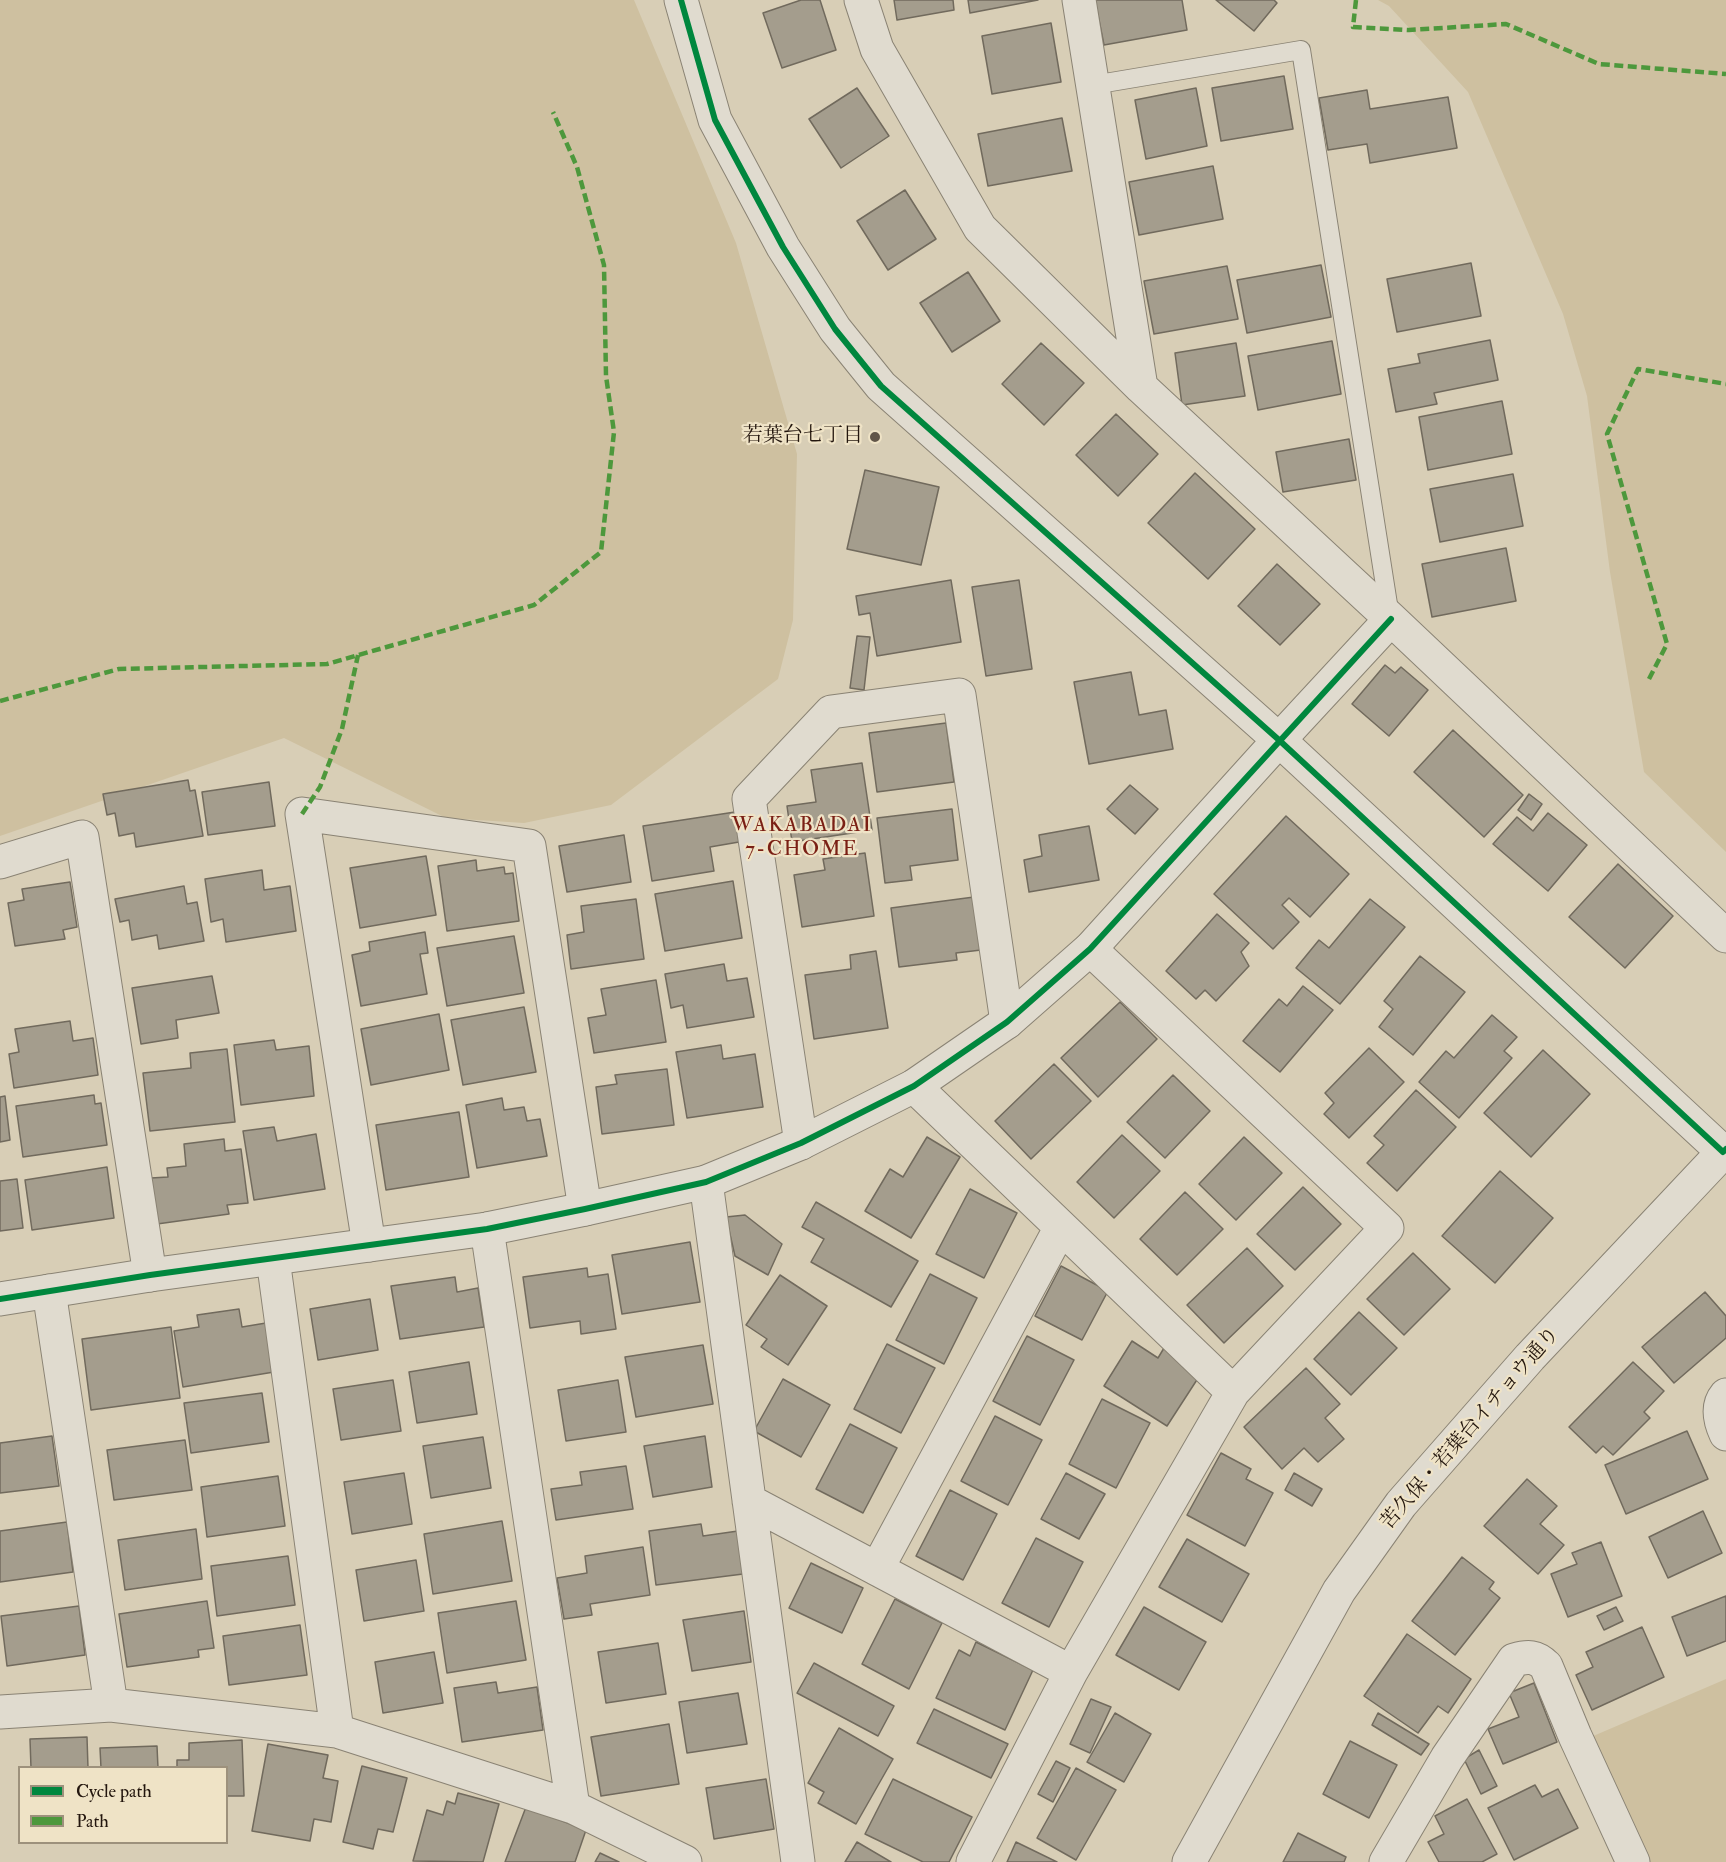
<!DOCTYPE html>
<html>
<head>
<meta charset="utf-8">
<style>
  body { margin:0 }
  #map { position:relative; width:1726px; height:1862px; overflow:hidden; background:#d8ceb6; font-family:"IM FELL Double Pica",serif }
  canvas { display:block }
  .legend { position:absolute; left:18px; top:1766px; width:210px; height:78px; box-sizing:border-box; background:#efe3c6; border:2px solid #9d917c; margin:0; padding:8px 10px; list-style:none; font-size:18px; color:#23160e }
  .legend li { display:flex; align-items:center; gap:12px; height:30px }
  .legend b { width:30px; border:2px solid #9d917c }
</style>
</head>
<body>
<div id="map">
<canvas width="1726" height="1862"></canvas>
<ul class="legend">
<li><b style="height:8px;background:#00873e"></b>Cycle path</li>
<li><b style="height:8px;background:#4d983c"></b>Path</li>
</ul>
</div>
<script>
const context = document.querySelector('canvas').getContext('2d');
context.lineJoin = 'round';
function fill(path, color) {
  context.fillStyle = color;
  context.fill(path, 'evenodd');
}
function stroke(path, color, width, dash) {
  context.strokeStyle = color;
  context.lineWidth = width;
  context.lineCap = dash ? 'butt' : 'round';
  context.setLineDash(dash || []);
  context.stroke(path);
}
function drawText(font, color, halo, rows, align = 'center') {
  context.font = font + ' "IM FELL Double Pica","Noto Serif JP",serif';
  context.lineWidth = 4.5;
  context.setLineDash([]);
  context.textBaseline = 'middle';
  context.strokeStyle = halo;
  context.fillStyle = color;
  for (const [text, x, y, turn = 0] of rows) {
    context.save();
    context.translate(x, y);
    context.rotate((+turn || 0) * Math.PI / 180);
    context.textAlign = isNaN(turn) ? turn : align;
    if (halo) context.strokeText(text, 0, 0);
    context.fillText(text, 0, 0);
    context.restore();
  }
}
const green = new Path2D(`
  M0,0H634L736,243L797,454L793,620L778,679L611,805L524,823L446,818L284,738L0,836Z
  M1378,0H1726V852L1644,772L1610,572L1587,396L1563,314L1468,92L1389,6Z
  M1726,1679V1862H1649L1591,1737Z`);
const building = new Path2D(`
  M801,0H820L836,50L782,68L763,13Z
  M894,0H953L954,10L897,20Z
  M968,0H1038L970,13Z
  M1095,0H1182L1187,30L1104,45Z
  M1216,0H1274L1277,3L1254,31Z
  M1051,23L1061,82L992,94L982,36Z
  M1284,76L1293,129L1221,141L1212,88Z
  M857,88L889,136L841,168L809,119Z
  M1196,88L1207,146L1146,159L1135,100Z
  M1367,90L1370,109L1448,97L1457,148L1370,163L1367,144L1328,150L1319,98Z
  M1062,118L1072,171L988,186L978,134Z
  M1213,166L1223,219L1139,235L1129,182Z
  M905,190L936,239L888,270L857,221Z
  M1471,263L1481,316L1397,332L1387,279Z
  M1321,265L1331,317L1247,333L1237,280Z
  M1227,266L1238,319L1154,334L1144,281Z
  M968,272L1000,321L952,352L920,303Z
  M1490,340L1498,380L1434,393L1437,404L1396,412L1388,369L1420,363L1418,354Z
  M1332,341L1341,394L1258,410L1248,356Z
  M1041,343L1084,383L1044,425L1002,384Z
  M1236,343L1245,396L1182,405L1175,353Z
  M1502,401L1512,454L1428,470L1419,417Z
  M1116,414L1158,454L1118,496L1076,455Z
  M1349,439L1356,480L1283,492L1276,452Z
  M865,470L939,487L921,565L847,549Z
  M1195,473L1255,529L1208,579L1148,523Z
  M1513,474L1523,526L1440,542L1430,489Z
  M1506,548L1516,601L1432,617L1422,564Z
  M1277,564L1320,604L1280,645L1238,606Z
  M951,580L961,642L877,656L870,613L859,615L856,596Z
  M1019,580L1032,669L986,676L972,587Z
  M857,636L870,637L864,690L850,688Z
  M1385,665L1395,673L1401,667L1428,690L1389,736L1352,704Z
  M1131,672L1139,715L1166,710L1173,749L1089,764L1074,682Z
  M946,723L954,782L877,792L869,733Z
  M1453,730L1523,795L1484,837L1414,772Z
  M862,763L872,830L792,842L787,806L816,802L811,770Z
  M188,780L190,791L195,790L203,836L136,847L134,833L119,836L115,813L107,815L103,794Z
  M269,782L275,826L208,835L202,792Z
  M1130,785L1158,809L1135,834L1107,809Z
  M1529,794L1542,804L1531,820L1518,810Z
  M952,809L958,860L910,866L912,880L885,883L877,818Z
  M735,812L739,842L710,847L714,871L652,881L643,826Z
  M1548,813L1587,845L1548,891L1493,844L1517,817L1533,831Z
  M1286,816L1349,874L1310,917L1289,898L1282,905L1299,922L1273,949L1214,894Z
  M1089,826L1099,880L1029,892L1024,860L1042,856L1039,835Z
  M624,835L631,882L567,892L559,846Z
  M865,853L874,916L802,927L794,875L825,870L823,859Z
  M426,856L436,915L360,928L350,868Z
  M476,860L477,871L504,867L505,874L513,873L519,921L447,931L438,866Z
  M1618,864L1673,916L1625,968L1569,917Z
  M262,870L264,890L290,886L296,931L226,942L223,919L211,922L205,879Z
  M733,881L742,938L665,951L655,894Z
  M70,882L77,927L63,930L65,939L15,946L8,903L24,900L22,889Z
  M184,886L187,904L197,902L204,941L159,949L157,935L132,940L129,920L120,922L115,899Z
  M974,897L981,950L956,953L957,960L899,967L891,908Z
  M636,899L644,959L571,969L567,935L584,932L581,906Z
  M1370,899L1405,927L1340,1004L1296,968L1319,940L1329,948Z
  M1217,914L1249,943L1241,952L1249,966L1216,1001L1205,990L1196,999L1166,971Z
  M425,932L428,953L420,954L427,994L361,1006L352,955L370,951L369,942Z
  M514,936L524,993L447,1006L437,948Z
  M876,951L888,1028L814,1039L805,975L851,969L850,955Z
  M1420,956L1465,992L1413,1055L1379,1027L1393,1009L1384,1001Z
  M724,964L727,981L747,978L754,1017L687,1028L683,1005L671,1008L665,974Z
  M212,976L219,1013L176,1020L178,1038L141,1044L132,988Z
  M656,980L666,1042L594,1053L588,1018L606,1015L601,989Z
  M1303,986L1333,1010L1280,1072L1243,1041L1279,999L1287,1006Z
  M1120,1002L1157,1039L1098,1097L1061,1058Z
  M524,1007L536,1072L463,1085L451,1020Z
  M439,1014L449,1070L371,1085L361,1029Z
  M1492,1015L1517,1037L1504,1051L1512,1058L1459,1118L1419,1082L1446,1051L1454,1058Z
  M70,1021L73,1041L93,1038L98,1075L14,1088L9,1054L19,1052L15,1029Z
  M274,1040L276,1050L309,1046L314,1096L241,1105L234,1045Z
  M721,1045L723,1059L755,1054L763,1107L687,1118L676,1052Z
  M1369,1048L1404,1082L1349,1138L1324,1114L1334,1103L1325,1093Z
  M227,1049L235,1122L150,1131L143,1073L191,1068L190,1053Z
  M1543,1050L1590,1094L1531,1157L1484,1113Z
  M1054,1064L1091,1101L1031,1159L995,1121Z
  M667,1069L674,1125L602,1134L596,1087L617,1084L615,1075Z
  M1173,1075L1210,1111L1165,1158L1127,1122Z
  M1416,1090L1456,1127L1397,1191L1367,1163L1384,1145L1374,1136Z
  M94,1095L95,1104L101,1103L107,1145L23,1157L16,1106Z
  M5,1096L10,1140L0,1142V1097Z
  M502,1098L504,1110L524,1107L527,1121L540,1119L547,1156L477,1168L466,1105Z
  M459,1112L469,1177L386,1190L376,1125Z
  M274,1127L277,1141L316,1134L325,1189L254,1200L243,1131Z
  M1122,1135L1160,1171L1114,1218L1077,1182Z
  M927,1137L960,1157L911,1238L865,1211L890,1169L903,1177Z
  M1244,1137L1282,1173L1236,1220L1199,1184Z
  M224,1139L225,1151L241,1149L248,1203L227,1205L229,1214L157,1224L151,1178L168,1177L167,1168L186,1166L184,1144Z
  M107,1167L114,1218L32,1230L25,1180Z
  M1500,1171L1553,1218L1495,1283L1442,1236Z
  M17,1179L23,1228L0,1231V1181Z
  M1303,1187L1341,1224L1295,1270L1257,1234Z
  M970,1189L1017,1213L984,1278L936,1254Z
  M1185,1192L1223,1229L1177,1275L1140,1239Z
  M816,1202L918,1261L891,1307L811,1262L824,1239L802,1227Z
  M745,1215L782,1244L768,1275L735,1256L726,1217Z
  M690,1242L700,1302L622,1314L612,1255Z
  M1247,1248L1283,1286L1224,1343L1187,1305Z
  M1413,1253L1450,1289L1404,1335L1367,1299Z
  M1061,1266L1108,1291L1082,1340L1035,1316Z
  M587,1268L588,1277L608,1274L616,1329L581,1334L580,1321L530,1328L523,1277Z
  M930,1274L977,1298L944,1364L896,1340Z
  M780,1275L827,1306L788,1365L761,1347L767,1339L746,1325Z
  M455,1277L457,1292L478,1288L484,1327L400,1339L391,1286Z
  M1705,1292L1726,1316V1338L1674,1383L1642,1347Z
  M370,1299L378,1350L318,1360L310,1309Z
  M239,1309L242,1327L266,1323L274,1372L183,1387L174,1331L199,1327L197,1315Z
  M1359,1312L1397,1348L1351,1395L1314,1359Z
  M171,1327L180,1398L91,1410L82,1339Z
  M1027,1336L1074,1360L1040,1425L993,1401Z
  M1132,1341L1158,1358L1164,1348L1202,1372L1167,1426L1104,1386Z
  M887,1344L935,1368L901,1433L854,1409Z
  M703,1345L713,1404L636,1417L625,1357Z
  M469,1362L477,1414L417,1423L409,1372Z
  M1633,1362L1664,1391L1644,1412L1650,1418L1613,1455L1603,1446L1596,1453L1569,1427Z
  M1306,1368L1340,1404L1325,1418L1344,1439L1318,1462L1304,1448L1282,1469L1244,1427Z
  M783,1379L830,1405L801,1457L754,1431Z
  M393,1380L401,1431L341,1440L333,1389Z
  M618,1380L626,1432L566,1441L558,1390Z
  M262,1393L269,1442L191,1453L184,1403Z
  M1102,1399L1150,1423L1116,1488L1069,1464Z
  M995,1416L1042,1440L1008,1505L961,1481Z
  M850,1424L897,1448L863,1513L816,1489Z
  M1687,1431L1708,1479L1626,1514L1605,1465Z
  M52,1436L59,1486L0,1493V1443Z
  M705,1436L712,1487L653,1497L644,1446Z
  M483,1437L491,1488L431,1498L423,1446Z
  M185,1440L192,1490L114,1500L107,1450Z
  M1221,1453L1251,1469L1246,1479L1273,1493L1245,1546L1187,1515Z
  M626,1466L633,1509L556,1520L551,1489L582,1485L580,1472Z
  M404,1473L412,1524L352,1534L344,1482Z
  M1066,1473L1105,1494L1079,1539L1041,1519Z
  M1294,1473L1322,1489L1312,1506L1285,1490Z
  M278,1476L285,1526L207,1537L201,1487Z
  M1527,1479L1557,1506L1540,1524L1564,1545L1538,1574L1484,1526Z
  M950,1490L997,1514L963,1580L916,1556Z
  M1703,1511L1722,1553L1668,1578L1649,1537Z
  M502,1521L512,1581L433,1594L424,1534Z
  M67,1522L73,1572L0,1582V1531Z
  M701,1524L703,1536L745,1530L751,1573L656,1585L649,1531Z
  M196,1529L202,1579L125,1590L118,1540Z
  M1036,1538L1083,1562L1049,1627L1002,1603Z
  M1187,1539L1249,1574L1222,1622L1159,1587Z
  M1601,1542L1622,1596L1568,1617L1551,1574L1577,1564L1572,1553Z
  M643,1547L650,1595L590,1604L592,1615L564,1619L557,1578L587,1573L585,1556Z
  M288,1556L295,1605L217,1616L211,1566Z
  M1462,1557L1494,1582L1489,1589L1500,1598L1455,1655L1412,1621Z
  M416,1560L424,1611L364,1621L356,1570Z
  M811,1563L863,1588L842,1633L789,1608Z
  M1726,1596V1641L1687,1656L1672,1617Z
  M895,1599L942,1623L909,1689L862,1664Z
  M207,1601L214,1648L198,1650L199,1657L127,1667L119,1614Z
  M516,1601L526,1660L447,1673L438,1613Z
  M79,1606L85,1655L7,1666L1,1616Z
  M1144,1607L1206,1642L1179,1690L1116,1655Z
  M1616,1607L1623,1621L1604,1630L1597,1616Z
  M744,1611L751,1662L692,1671L683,1620Z
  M300,1625L307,1675L229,1685L223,1636Z
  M1642,1627L1664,1677L1592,1710L1576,1675L1593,1667L1586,1652Z
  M1407,1634L1471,1679L1448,1713L1438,1706L1418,1733L1364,1696Z
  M976,1642L1033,1670L1005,1730L936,1698L959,1650L970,1656Z
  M658,1643L666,1694L606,1703L598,1652Z
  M434,1652L443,1703L383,1713L375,1662Z
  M814,1663L894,1706L878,1736L797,1693Z
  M496,1682L498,1693L537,1687L543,1730L462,1742L454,1688Z
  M1534,1683L1557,1742L1503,1764L1488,1729L1519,1717L1509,1693Z
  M738,1693L747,1744L687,1753L679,1702Z
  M1091,1699L1111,1707L1090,1753L1070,1744Z
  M934,1709L1008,1744L991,1778L917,1743Z
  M1115,1713L1151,1734L1124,1782L1087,1762Z
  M1378,1713L1429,1744L1421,1755L1372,1725Z
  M669,1724L679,1784L601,1796L591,1737Z
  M839,1728L893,1759L856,1824L818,1803L824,1792L808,1783Z
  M87,1737L88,1768H31L30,1739Z
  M242,1740L244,1796H226V1768H177V1760H189V1743Z
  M1350,1741L1397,1765L1369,1818L1323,1794Z
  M268,1744L328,1755L323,1778L338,1781L331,1822L314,1819L310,1841L252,1831Z
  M157,1746L158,1768H101L100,1748Z
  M1479,1750L1497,1786L1481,1794L1464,1759Z
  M1056,1761L1070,1768L1053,1802L1038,1794Z
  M362,1766L407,1778L393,1832L378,1829L373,1849L343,1842Z
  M1076,1768L1116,1790L1076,1860L1037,1838Z
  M766,1779L774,1829L714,1839L706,1788Z
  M893,1779L972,1817L949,1862H923L865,1834Z
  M1535,1785L1542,1797L1558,1789L1578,1828L1514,1860L1488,1808Z
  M458,1793L499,1804L483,1862L413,1861L427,1810L443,1815L447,1801L455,1804Z
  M1467,1799L1497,1854L1482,1862H1439L1428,1842L1444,1834L1435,1816Z
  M526,1807L586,1830L575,1862H505Z
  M1298,1833L1346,1857L1344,1862H1283Z
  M857,1842L891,1862H845Z
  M1016,1842L1057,1862H1007Z
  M600,1853L619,1862H595Z`);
const service = new Path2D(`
  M1093,85L1301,50L1390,617`);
const minor = new Path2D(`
  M861,0L877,49L980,228L1141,387L1391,619L1726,936
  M1079,0L1141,387
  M1279,740L1391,619
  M0,862L82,837L150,1275
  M914,1086L1233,1392
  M801,1143L749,799L831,712L959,695L1007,1022
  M706,1182L798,1862
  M487,1229L573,1807
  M369,1245L302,814L529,846L585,1209
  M273,1259L337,1731
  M49,1291L111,1705
  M1726,1395C1716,1407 1720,1421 1726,1434
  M749,1501L1071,1672
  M877,1569L1061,1227
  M0,1712L111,1705L337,1731L573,1807L685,1862
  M973,1862L1071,1672L1233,1392L1387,1228L1090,949
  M1386,1862L1447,1758L1514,1660C1528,1656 1536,1656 1546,1666L1575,1736L1633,1862`);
const tertiary = new Path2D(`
  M681,0L715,120L783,247L835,329L881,386L1279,740L1723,1152L1530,1357L1401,1504L1339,1591L1189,1862
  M0,1299L150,1275L487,1229L585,1209L706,1182L801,1143L914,1086L1007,1022L1090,949L1279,740`);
const quiet = new Path2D(`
  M1356,0L1353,27L1409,30L1506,24L1599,64L1726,74
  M1649,679L1667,644L1607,434L1638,369L1726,384
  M0,701L119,669L327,664L534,605L601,552L614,432L606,376L604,265L577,167L553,112
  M302,814L320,787L342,729L358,655`);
const cycleway = new Path2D(`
  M681,0L715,120L783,247L835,329L881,386L1279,740L1723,1152L1726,1149
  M0,1299L150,1275L487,1229L585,1209L706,1182L801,1143L914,1086L1007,1022L1090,949L1391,619`);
const markers = [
  [875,437,6,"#625649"]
];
const poiNames = [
  ["若葉台七丁目",863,437]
];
const streetNames = [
  ["苦久保・若葉台イチョウ通り",1471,1429,-49]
];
const neighbourhoodNames = [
  ["WAKABADAI",802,826],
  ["7-CHOME",802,850]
];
fill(green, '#cec0a0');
fill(building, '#a49d8d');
stroke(building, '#716a5d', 1.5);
stroke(service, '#8a8374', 20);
stroke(minor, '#8a8374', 35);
stroke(tertiary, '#8a8374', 35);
stroke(service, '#e0dbcf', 18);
stroke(minor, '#e0dbcf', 33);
stroke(tertiary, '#e0dbcf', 33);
stroke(quiet, '#4d983c', 4.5, [9, 4.5]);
stroke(cycleway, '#00873e', 6);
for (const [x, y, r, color] of markers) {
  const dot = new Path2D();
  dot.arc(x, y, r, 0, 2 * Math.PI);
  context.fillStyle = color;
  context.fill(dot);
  stroke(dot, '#efe3c6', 2);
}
drawText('20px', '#23160e', '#efe3c6', poiNames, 'right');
drawText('20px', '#23160e', '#efe3c6', streetNames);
context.letterSpacing = '1.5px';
drawText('21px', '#7a1f14', '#efe3c6', neighbourhoodNames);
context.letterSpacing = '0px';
</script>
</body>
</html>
